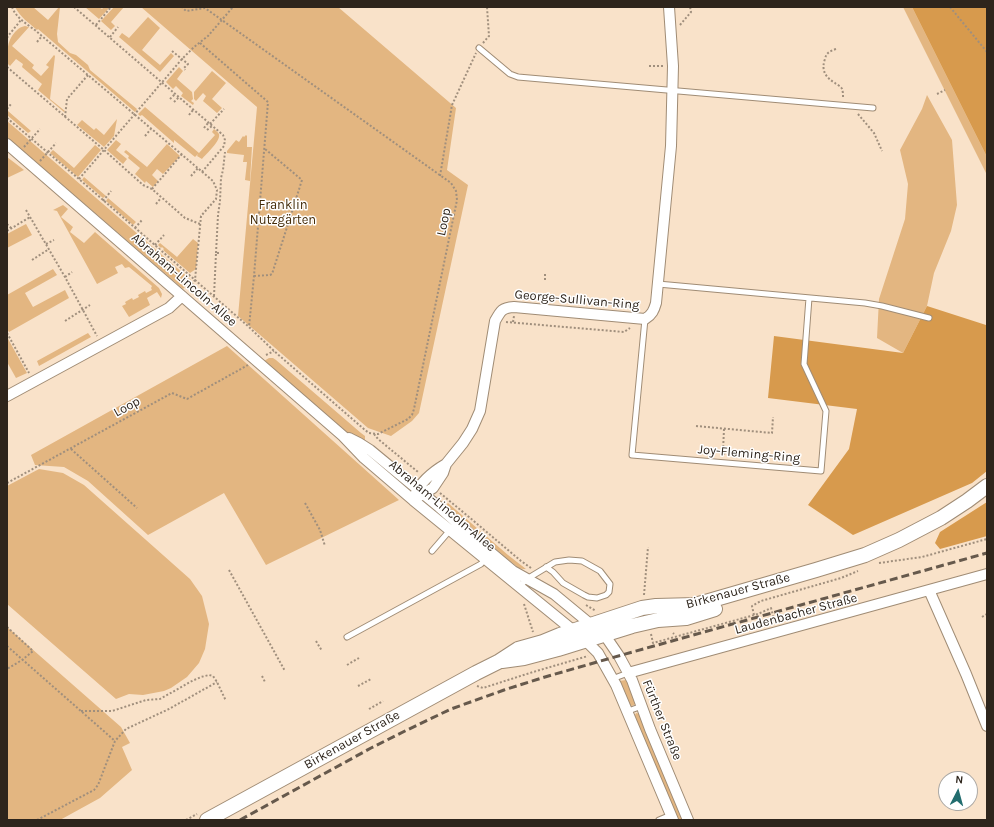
<!DOCTYPE html>
<html>
<head>
<meta charset="utf-8">
<style>
  body { margin:0 }
  #map { position:relative; width:994px; height:827px; overflow:hidden; background:#f9e2c9; font-family:Karla,sans-serif }
  canvas { display:block }
  .frame { position:absolute; inset:0; border:8px solid #2e251c; pointer-events:none }
  .north { position:absolute; left:938px; top:771px; width:40px; height:40px; box-sizing:border-box; background:#fff; border:1px solid #aba8a4; border-radius:50%; rotate:6deg; font-size:11px; font-weight:700; line-height:16px; text-align:center; color:#2e251c }
  .north::after { content:''; display:block; margin:auto; width:14px; height:18px; background:#226d6f; clip-path:polygon(50% 0,100% 100%,50% 72%,0 100%) }
</style>
</head>
<body>
<div id="map">
<canvas width="994" height="827"></canvas>
<div class="frame"></div>
<div class="north">N</div>
</div>
<script>
const context = document.querySelector('canvas').getContext('2d');
context.lineJoin = 'round';
function fill(path, color) {
  context.fillStyle = color;
  context.fill(path, 'evenodd');
}
function stroke(path, color, width, dash) {
  context.strokeStyle = color;
  context.lineWidth = width;
  context.lineCap = dash ? 'butt' : 'round';
  context.setLineDash(dash || []);
  context.stroke(path);
}
function drawText(font, color, halo, rows, align = 'center') {
  context.font = font + ' Karla,sans-serif';
  context.lineWidth = 3;
  context.setLineDash([]);
  context.textBaseline = 'middle';
  context.strokeStyle = halo;
  context.fillStyle = color;
  for (const [text, x, y, turn = 0] of rows) {
    context.save();
    context.translate(x, y);
    context.rotate((+turn || 0) * Math.PI / 180);
    context.textAlign = isNaN(turn) ? turn : align;
    if (halo) context.strokeText(text, 0, 0);
    context.fillText(text, 0, 0);
    context.restore();
  }
}
const green = new Path2D(`
  M15,7H33L48,20L59,7H60L57,34L58,42L70,53L76,55L88,65L90,70L137,109L135,112L38,29L37,30C29,23 20,17 15,7Z
  M85,7H99L102,9L104,7H110L99,19Z
  M114,7H124L111,22L115,26L111,30L101,21Z
  M141,7H338L456,108L447,170L468,185L419,413L412,421L391,436L368,428L238,316L257,107Z
  M903,7H912L987,157V175Z
  M148,17L160,28L142,50L160,65L171,53L174,56L160,72L119,37L122,33L129,38Z
  M25,26L29,27L12,46L34,65L32,68L41,76L49,67L46,65L54,55L55,56L50,99L65,111L64,112L38,90L42,84L22,67L23,64L16,59L10,66L7,63C8,51 6,42 15,32C18,29 20,27 25,26Z
  M179,67L183,71L177,79L192,92L193,99L191,101L194,103L193,105L181,96L183,93L176,86L173,89L166,82Z
  M212,71L226,83L212,99L222,108L217,113L203,101L206,96L203,93L196,101L194,99V92Z
  M927,95L952,140L957,205L951,231L934,273L927,306L903,353L877,338L879,299L905,219L908,184L900,150L922,109Z
  M145,107L199,153L215,135L212,132L214,129C216,131 218,132 219,134C221,141 206,154 202,159L197,156L198,154L195,157L174,140V143L142,115L140,116L138,114Z
  M8,111L31,131L28,133L7,115Z
  M117,119L114,136L104,147L77,125L82,120L94,130L96,128L104,135Z
  M7,121L191,280L183,289L7,137Z
  M246,135L247,136V147H252L250,181L245,180L247,162H243L244,155L227,153V151L236,140L239,142L243,136L244,137Z
  M116,140L121,144L116,150L127,159L123,164L107,150Z
  M167,144L180,156L163,174L157,169L152,175L158,181L153,187L146,181L145,183L135,174L140,168L128,158L129,156L124,152L126,150L147,167Z
  M95,145L101,150L78,177L50,153L53,150L74,168Z
  M7,157L24,170L7,178Z
  M84,177L106,196L103,198L82,180Z
  M108,198L136,222L133,225L106,201Z
  M63,205L68,209L61,217L73,227L70,232L84,243L95,232L159,288L162,294L161,298L157,292L147,298L150,305L129,317L122,306L126,304L125,302L132,298L133,300L139,297L138,295L145,291L146,293L152,290L151,288L152,286L129,267L125,268L122,264L115,267L118,273L97,284L57,211L53,210Z
  M26,224L32,235L7,248V234Z
  M193,239L198,243L196,269L190,273L163,250L164,249L162,247L161,248L158,245L160,243L177,257Z
  M53,269L57,275L25,293L33,307L65,290L69,298L9,332L7,329V295Z
  M88,333L91,337L39,366L37,361Z
  M7,337L27,373L16,378L7,362Z
  M227,346L399,500L266,565L224,493L148,535L88,481L64,467L35,465L31,455Z
  M269,358H273L276,360L361,433L365,436V442L345,432L264,361Z
  M39,469L63,473L84,485L190,579L202,596L209,624L205,649L199,663L187,677L171,688L164,691L143,695L129,694L116,699L7,604V486Z
  M448,503L508,555L526,569H523L519,568L506,558L446,505Z
  M7,627L121,727L130,743L122,747L132,770L100,798L60,820H7Z
  M626,680L636,704L629,707L619,681Z
  M636,713L640,714L684,820H677L634,717Z`);
const forest = new Path2D(`
  M912,7H987V157Z
  M927,306L986,325H987V471L972,483L853,535L808,505L849,449L857,409L768,398L774,336L903,353Z
  M987,502V536L940,549L935,543L940,532Z`);
const path = new Path2D(`
  M12,7C16,18 27,24 36,31L213,181L217,190L216,199L201,216L195,280L188,289
  M74,7L223,135L225,140L224,146L202,172
  M950,7L987,52
  M96,25L111,7
  M680,25L691,12L690,7
  M110,37L118,27
  M7,38L8,36L21,20
  M37,42L42,36
  M200,43L268,102L254,276L249,327
  M483,43L489,36L487,7
  M836,49C830,51 826,53 825,59C821,70 825,77 835,83C837,85 841,86 842,89C843,91 843,95 843,98
  M172,51L188,64L184,68L185,70
  M649,66H663
  M7,67L104,150L143,185L152,189L185,218L200,224
  M937,94L945,90
  M170,99L175,94
  M174,102L179,97
  M7,109L11,104
  M858,114L874,133L882,151
  M189,115L193,110
  M65,117L67,99L88,75
  M7,118L79,179L249,327L274,351L365,430L369,433L378,434L408,419L412,415L414,409L457,200L456,191L451,183L205,8L186,11L182,7
  M210,124L224,109
  M204,128L208,123
  M207,130L212,126
  M145,136L151,129
  M24,147L40,129
  M40,161L56,143
  M191,176L198,168
  M440,176L452,105L476,53
  M79,179L182,59L194,47L208,36L233,7
  M152,189L182,154
  M103,201L111,191
  M156,204L161,198
  M26,210L65,277L97,336
  M258,219L289,221L302,180L265,149
  M7,224L11,228
  M135,228L142,220
  M7,231L30,217
  M46,244L54,240
  M155,245L164,235
  M216,253L218,215L220,201L221,178L223,170L225,152
  M32,260L49,249
  M254,276L270,275L272,274L289,221
  M65,277L72,272
  M545,280V272
  M214,296L216,253H220
  M515,298L516,294L627,305L630,307
  M65,321L90,305
  M506,322L624,332L630,328
  M513,322L514,316
  M7,333L29,373
  M266,355L274,351
  M696,426L772,433L773,417
  M724,429L723,451L725,455
  M374,434L378,439L418,472
  M71,449L137,508
  M7,483L172,393L187,399L248,365
  M440,493L469,517L521,561L531,568
  M305,503L320,530L325,546
  M879,563L922,557L987,539
  M229,570L285,671
  M644,595L648,547
  M524,604L533,632
  M586,605L596,611
  M754,615L752,606L761,601L841,578L858,571
  M982,617L987,614
  M7,627L33,651L22,660L7,669
  M673,633L674,634
  M651,634L653,643L758,614L771,608L775,623
  M316,641L322,651
  M7,646L115,741
  M347,665L359,658
  M262,676L265,682
  M358,686L371,679
  M477,686L483,688L533,672L588,656
  M369,709L383,701
  M81,711H112L146,700L160,699L192,681L201,677L209,675L213,676L217,682L226,701
  M37,820L94,790L98,785L115,741L126,729L169,709L217,682
  M186,820L197,814`);
const lane = new Path2D(`
  M479,48L510,74L518,77L873,108
  M658,284L865,303L882,306L929,318
  M645,319L632,455L821,471L826,411L804,364L809,298
  M432,551L451,529
  M520,586L527,579L555,562L569,560L582,561L600,571L610,584L609,592L606,595L597,598L588,597L584,595L563,583L553,572L546,567
  M347,637L481,564L485,559
  M612,679L628,673
  M628,713L631,710L642,706
  M659,820L671,815`);
const street = new Path2D(`
  M7,144L343,436L364,458L413,500L586,641L598,653L616,685L673,820
  M7,396L169,308L182,296
  M349,438L359,443L370,450L439,507L482,545L513,571L554,594L606,637L619,656L632,680L650,729L688,820
  M415,495C421,481 434,471 446,464
  M413,500L433,488L443,473L446,464L463,443L472,429L480,411L495,321C501,310 502,308 514,307L645,319C652,315 654,310 656,303L671,146L673,66L669,7
  M929,590L966,674L987,726
  M628,673L987,574`);
const secondary = new Path2D(`
  M502,661L524,658L558,649L632,626L658,620L686,618L715,609
  M207,820L476,673L498,662L518,649L543,642L560,635L642,608L656,606L695,605L816,570L865,555L899,540L941,518L967,501L987,486`);
const rail = new Path2D(`
  M240,820L371,748L407,730L451,709L504,690L545,677L611,658L987,553`);
const parkNames = [
  ["Franklin",283,205],
  ["Nutzgärten",283,220]
];
const streetNames = [
  ["Loop",444,222,-78],
  ["Abraham-Lincoln-Allee",184,280,41],
  ["George-Sullivan-Ring",577,300,5],
  ["Loop",127,407,-29],
  ["Joy-Fleming-Ring",749,454,5],
  ["Abraham-Lincoln-Allee",442,506,40],
  ["Birkenauer Straße",738,591,-15],
  ["Laudenbacher Straße",796,614,-15],
  ["Fürther Straße",662,720,68],
  ["Birkenauer Straße",352,740,-29]
];
fill(green, '#e3b681');
fill(forest, '#d79a4d');
stroke(lane, '#a08c75', 7);
stroke(street, '#a08c75', 12);
stroke(secondary, '#a08c75', 16);
stroke(path, '#a08f7d', 2, [2, 2]);
stroke(lane, '#fff', 5);
stroke(street, '#fff', 10);
stroke(secondary, '#fff', 14);
stroke(rail, '#66594c', 3, [8, 4]);
drawText('13px', '#432b08', '#fff', parkNames);
drawText('13px', '#2e251c', '#fff', streetNames);
</script>
</body>
</html>
